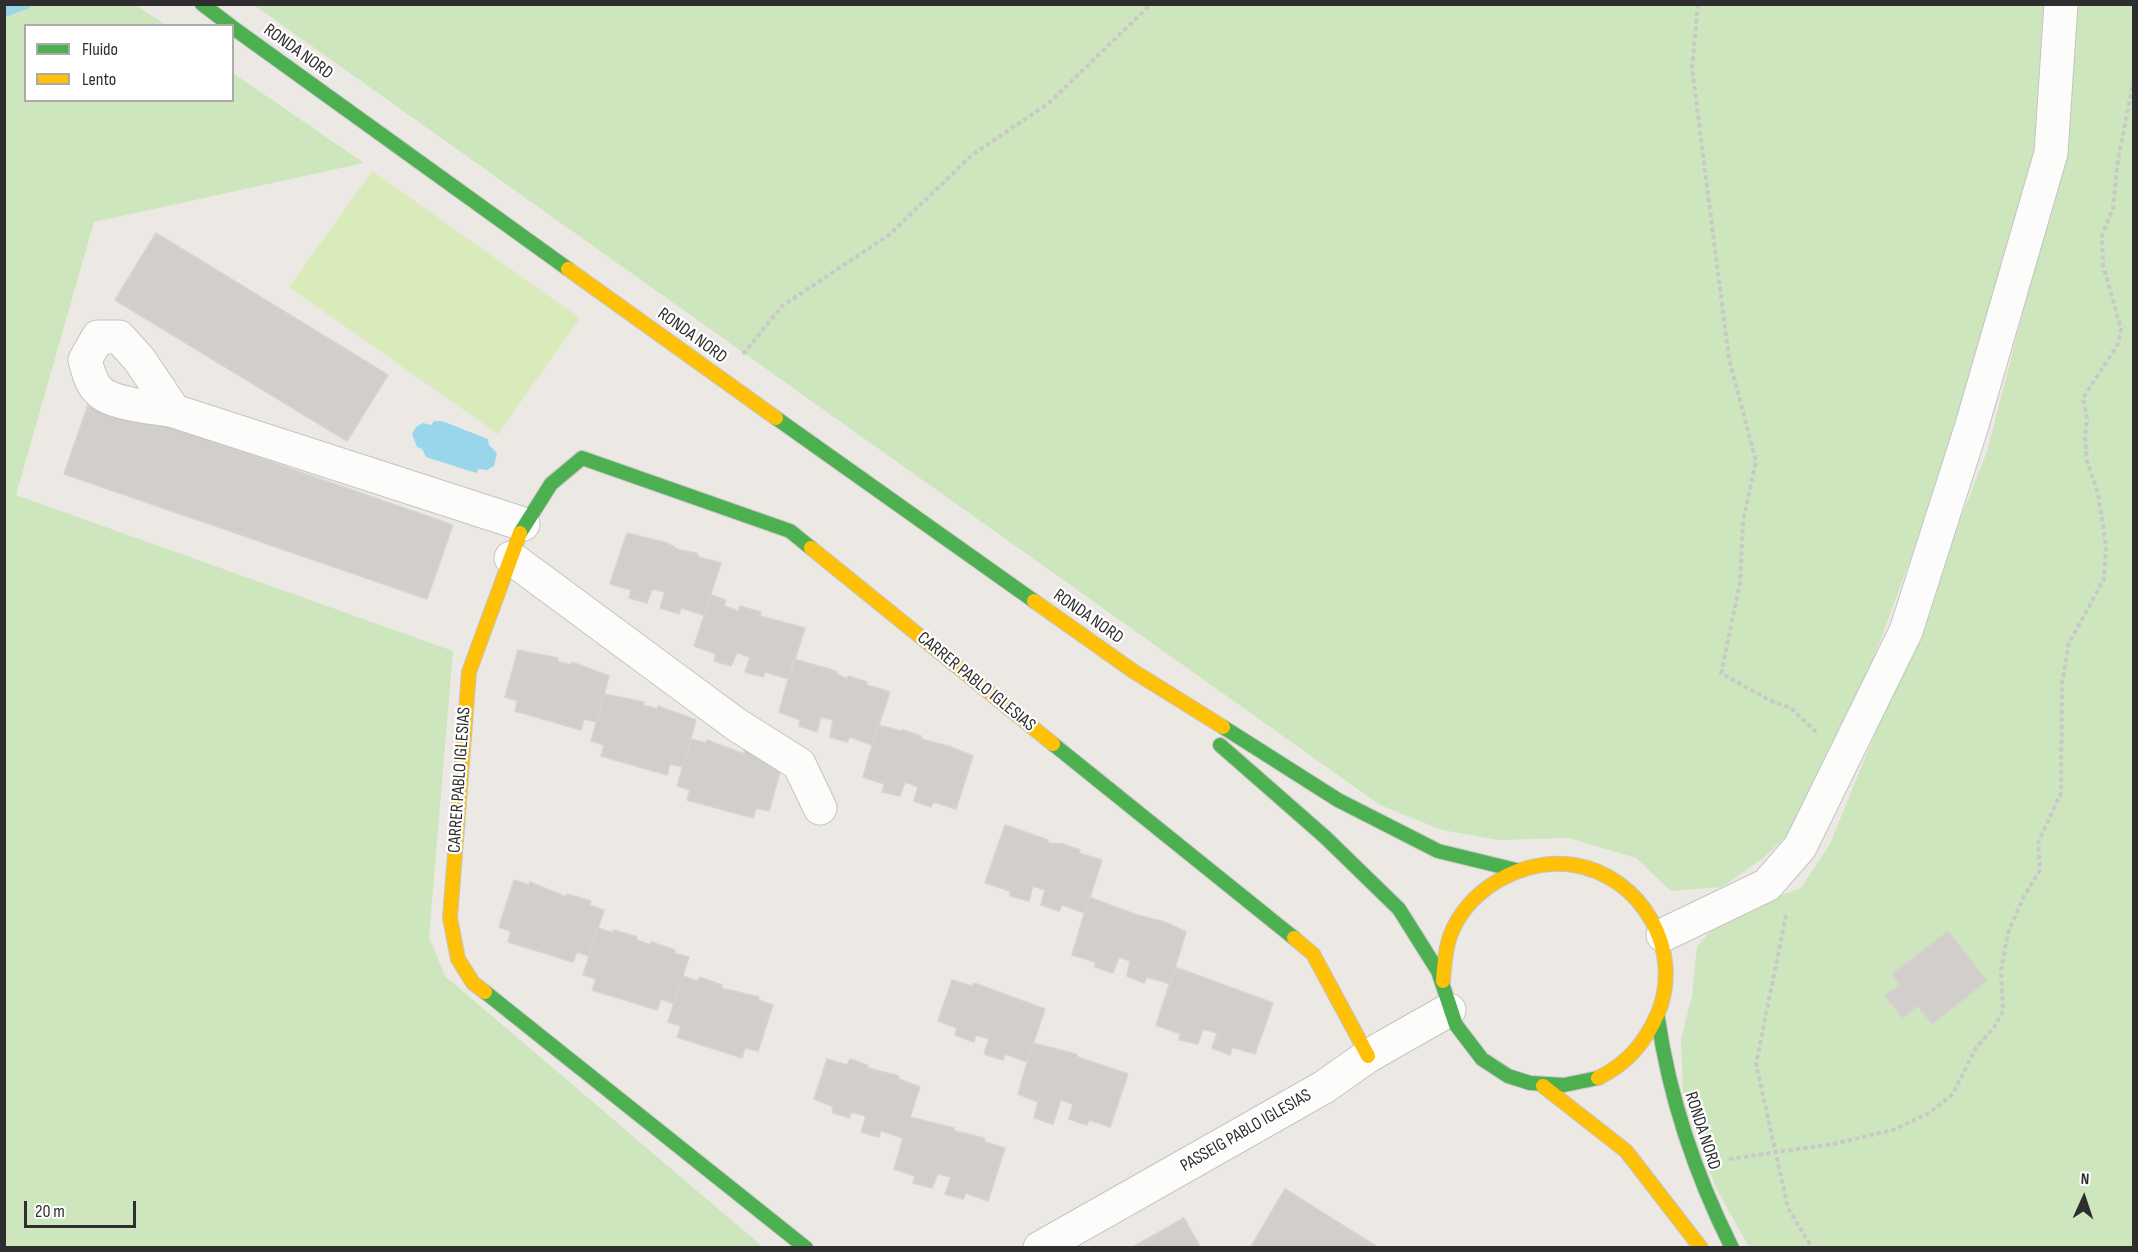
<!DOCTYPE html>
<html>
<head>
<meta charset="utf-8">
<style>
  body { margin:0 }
  #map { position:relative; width:2138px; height:1252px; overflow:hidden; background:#ece8e4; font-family:"Sofia Sans Condensed",sans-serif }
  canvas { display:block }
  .frame { position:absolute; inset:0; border:6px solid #2e2e2e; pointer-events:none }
  .legend { position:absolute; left:24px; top:24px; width:210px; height:78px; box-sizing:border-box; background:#fff; border:2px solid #ababab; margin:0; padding:8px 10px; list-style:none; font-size:18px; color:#2e2e2e }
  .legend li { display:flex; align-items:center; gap:12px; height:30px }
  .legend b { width:30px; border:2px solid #ababab }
  .north { position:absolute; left:2054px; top:1168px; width:60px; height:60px; -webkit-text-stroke:4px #fff; paint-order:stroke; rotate:3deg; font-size:16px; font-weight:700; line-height:24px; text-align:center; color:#2e2e2e }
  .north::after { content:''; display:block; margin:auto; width:21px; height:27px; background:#2e2e2e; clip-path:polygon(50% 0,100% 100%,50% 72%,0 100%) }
  .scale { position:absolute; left:24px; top:1201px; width:112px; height:27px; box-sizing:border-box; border:3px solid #2e2e2e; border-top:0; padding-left:8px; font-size:18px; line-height:21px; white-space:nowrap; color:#2e2e2e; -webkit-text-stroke:4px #fff; paint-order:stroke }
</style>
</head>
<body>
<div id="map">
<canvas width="2138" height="1252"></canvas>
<div class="frame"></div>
<ul class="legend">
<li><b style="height:8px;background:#4caf50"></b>Fluido</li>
<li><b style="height:8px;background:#ffc107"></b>Lento</li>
</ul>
<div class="north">N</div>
<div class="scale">20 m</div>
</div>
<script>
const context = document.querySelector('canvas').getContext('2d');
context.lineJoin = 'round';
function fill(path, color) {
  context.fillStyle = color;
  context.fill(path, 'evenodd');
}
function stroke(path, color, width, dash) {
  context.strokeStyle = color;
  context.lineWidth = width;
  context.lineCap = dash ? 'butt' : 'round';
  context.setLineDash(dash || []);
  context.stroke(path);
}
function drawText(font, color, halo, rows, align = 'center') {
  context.font = font + ' "Sofia Sans Condensed",sans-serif';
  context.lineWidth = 4.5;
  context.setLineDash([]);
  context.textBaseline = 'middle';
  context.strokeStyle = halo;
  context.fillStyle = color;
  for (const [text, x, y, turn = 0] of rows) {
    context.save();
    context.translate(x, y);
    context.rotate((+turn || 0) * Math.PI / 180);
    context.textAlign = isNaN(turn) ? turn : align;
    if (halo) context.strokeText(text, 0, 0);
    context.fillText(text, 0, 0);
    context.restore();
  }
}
const green = new Path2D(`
  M4,5H136L166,25L26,26V100H232L233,73L364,163L94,222L16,495L453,651L429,937L445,976L763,1247H5Z
  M254,5H2045L2036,147L1975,387L1841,745L1794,829L1762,859L1722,887L1671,891L1636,858L1569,838L1499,840L1442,830L1380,805Z
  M2074,5H2133V1247H1749L1715,1186L1683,1093L1681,1039L1692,996L1697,946L1725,916L1801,888L1830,844L1878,726L1987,452L2063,156Z`);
const pitch = new Path2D(`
  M372,171L580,318L498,434L289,287Z`);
const water = new Path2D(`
  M434,421H442L488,439L489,445L497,453L494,466L487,470L479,469L476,473L426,457L422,449L417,447L412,434L416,427L423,423L431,425Z`);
const stream = new Path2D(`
  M4,12L26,4`);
const building = new Path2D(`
  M156,233L388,375L347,441L115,300Z
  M90,399L453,525L427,599L64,474Z
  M627,533L667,543L679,550L697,553L699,557L721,563L704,615L681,608L679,614L660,608L665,592L652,589L647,603L629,598L631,590L610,584Z
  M711,595L726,600L724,606L738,611L740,606L761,612L760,616L805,628L789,679L765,672L763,677L745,672L750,657L737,653L731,666L714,661L716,654L694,646Z
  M518,650L558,658L557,661L571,665L572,662L609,676L597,722L584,719L581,730L515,711L517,701L505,697Z
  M794,659L836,671L837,674L847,679L848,676L867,682V685L890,692L872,745L850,737L847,742L830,737L833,720L821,717L817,732L799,726L800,720L779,712Z
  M604,694L644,702L643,705L657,709L658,706L696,720L683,767L670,764L667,775L601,756L604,745L591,741Z
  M878,725L901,731L903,730L921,736L922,739L951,747L973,756L956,809L934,802L931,807L914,801L918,787L905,782L900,796L882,792L884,784L863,777Z
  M691,739L706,743L707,740L744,754V750L782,765L769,811L756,808L753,818L687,800L690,790L677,786Z
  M1005,825L1048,840V843L1063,844L1080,850L1079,853L1102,860L1085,913L1062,905L1059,911L1041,905L1045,890L1033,886L1029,901L1010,896V891L985,883Z
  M514,880L529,885L530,882L566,897L567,894L591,901L589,905L604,910L589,956L577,952L573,962L508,942L511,931L499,927Z
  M1089,897L1137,915L1165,922L1186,932L1170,984L1147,977L1144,983L1127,976L1130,961L1119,957L1113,973L1095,967V962L1072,955Z
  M598,928L613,933L614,930L637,937V940L650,945L651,942L675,950L674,953L689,957L674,1004L661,999L657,1010L592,990L596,979L583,975Z
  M1948,931L1987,981L1932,1024L1918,1006L1902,1018L1885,996L1900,985L1892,974Z
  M1175,967L1273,1003L1255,1054L1232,1047L1230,1055L1212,1048L1217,1033L1203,1029L1198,1044L1179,1040L1180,1034L1156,1025Z
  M683,976L698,981L699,977L722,985L721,988L759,997L758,1000L773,1005L758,1051L745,1048L742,1058L677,1037L681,1026L668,1022Z
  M952,980L972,986L974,983L1045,1009L1027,1062L1005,1054L1003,1060L984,1054L989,1039L976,1035L974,1042L955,1035L957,1028L938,1021Z
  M1033,1043L1076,1054L1078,1057L1128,1074L1110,1127L1089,1120L1087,1125L1069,1119L1073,1104L1061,1100L1053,1124L1034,1118L1038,1102L1018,1094Z
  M827,1059L847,1065L850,1059L867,1065L868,1068L899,1076V1079L920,1087L910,1117L954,1128L955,1131L984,1138L985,1142L1005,1148L988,1201L966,1193L963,1199L945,1194L951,1177L938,1174L932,1188L913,1183L915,1176L894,1169L903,1138L881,1131L879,1137L861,1132L866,1116L851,1112L850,1118L833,1113L832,1106L814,1099Z
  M1285,1189L1379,1248H1250Z
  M1184,1218L1201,1248H1131Z`);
const path = new Path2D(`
  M1698,4L1692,68L1729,359L1756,461L1743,521L1740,583L1721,673L1769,700L1791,708L1816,732
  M743,354L782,306L889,235L972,155L1049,103L1151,4
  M1786,915L1756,1064L1788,1208L1812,1248
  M1729,1159L1833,1144L1893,1130L1929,1113L1952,1095L1976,1048L1995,1026L2003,1011L2001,970L2008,933L2023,898L2040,870L2038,843L2061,793L2062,683L2069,643L2104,579L2106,546L2098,493L2087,461L2085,437L2087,418L2083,398L2118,344L2121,329L2103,265L2102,236L2113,208L2118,159L2134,79`);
const street = new Path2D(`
  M174,411C155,407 111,405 98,390C90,382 88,370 85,360L98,337H119L139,359L174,411L523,524
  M511,558L737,725L799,764L820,808
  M1663,935L1767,885L1800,847L1906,631L1972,425L2051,153L2061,4
  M1040,1248L1324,1087L1368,1056L1449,1010`);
const fast = new Path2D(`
  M202,4L231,26
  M232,27L568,269
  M776,418L1034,601
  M520,533L551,484L582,458L790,531L811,548
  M1223,727L1338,800L1438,851L1516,870
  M1053,744L1294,938
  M1220,745L1325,837L1399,909L1438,971L1456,1025L1482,1059L1508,1076L1530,1083L1564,1085L1598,1078
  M485,992L806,1248
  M1658,1019C1670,1101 1695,1174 1732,1248`);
const slow = new Path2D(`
  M568,269L776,418
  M811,548L1053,744
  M1034,601L1133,671L1223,727
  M1294,938L1313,954L1368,1056
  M1443,981C1444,966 1445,951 1450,936C1468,888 1524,857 1574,865C1642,876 1684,951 1658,1013C1645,1043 1627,1064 1598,1078
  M485,992L473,983L458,959L450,918L469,672L520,533
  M1543,1086L1626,1151L1701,1248`);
const streetNames = [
  ["RONDA NORD",298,52,36],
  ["RONDA NORD",692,336,36],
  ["RONDA NORD",1088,617,35],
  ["CARRER PABLO IGLESIAS",976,682,39],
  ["CARRER PABLO IGLESIAS",460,780,-86],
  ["PASSEIG PABLO IGLESIAS",1246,1131,-30],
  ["RONDA NORD",1702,1131,72]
];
fill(green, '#cee6be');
fill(pitch, '#d9eabb');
fill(water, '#99d6ec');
stroke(stream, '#99d6ec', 10);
fill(building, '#d1cecb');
stroke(building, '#d7d4d0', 1.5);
stroke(street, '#c5c4c5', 35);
stroke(fast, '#c5c4c5', 16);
stroke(slow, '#c5c4c5', 16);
stroke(path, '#c9c9c8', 4, [4.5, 3]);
stroke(street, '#fcfcfb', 33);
stroke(fast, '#4caf50', 14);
stroke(slow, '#ffc107', 14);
drawText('18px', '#2e2e2e', '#fff', streetNames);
</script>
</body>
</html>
